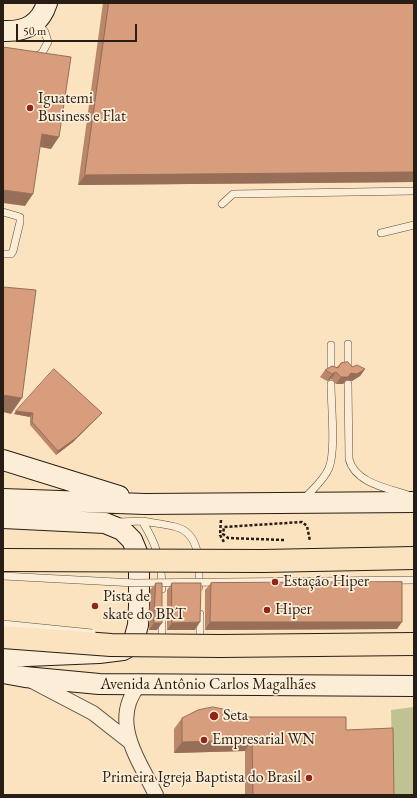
<!DOCTYPE html>
<html>
<head>
<meta charset="utf-8">
<style>
  body { margin:0 }
  #map { position:relative; width:417px; height:798px; overflow:hidden; background:#fbe3c0; font-family:"EB Garamond",serif }
  canvas { display:block }
  .frame { position:absolute; inset:0; border:4px solid #291e16; pointer-events:none }
  .scale { position:absolute; left:16px; top:24px; width:121px; height:18px; box-sizing:border-box; border:2px solid #291e16; border-top:0; padding-left:5px; font-size:12px; line-height:14px; white-space:nowrap; color:#291e16; -webkit-text-stroke:3px #fcedd6; paint-order:stroke }
</style>
</head>
<body>
<div id="map">
<canvas width="417" height="798"></canvas>
<div class="frame"></div>
<div class="scale">50 m</div>
</div>
<script>
const context = document.querySelector('canvas').getContext('2d');
context.lineJoin = 'round';
function fill(path, color) {
  context.fillStyle = color;
  context.fill(path, 'evenodd');
}
function stroke(path, color, width, dash) {
  context.strokeStyle = color;
  context.lineWidth = width;
  context.lineCap = dash ? 'butt' : 'round';
  context.setLineDash(dash || []);
  context.stroke(path);
}
function drawText(font, color, halo, rows, align = 'center') {
  context.font = font + ' "EB Garamond",serif';
  context.lineWidth = 3.5;
  context.setLineDash([]);
  context.textBaseline = 'middle';
  context.strokeStyle = halo;
  context.fillStyle = color;
  for (const [text, x, y, turn = 0] of rows) {
    context.save();
    context.translate(x, y);
    context.rotate((+turn || 0) * Math.PI / 180);
    context.textAlign = isNaN(turn) ? turn : align;
    if (halo) context.strokeText(text, 0, 0);
    context.fillText(text, 0, 0);
    context.restore();
  }
}
const green = new Path2D(`
  M414,707V795H393L391,710Z`);
const path = new Path2D(`
  M221,520L220,535L224,542`);
const lane = new Path2D(`
  M35,57L42,53L48,42L45,32L37,22
  M222,204L233,194L414,191
  M3,212L20,217V222L13,251L11,254H3
  M381,233L414,225
  M348,344V369
  M331,345V370
  M348,384L349,459C355,483 387,488 408,495
  M304,499C313,489 324,480 329,468C336,450 331,405 331,384
  M142,521C153,523 165,524 176,527C202,534 199,567 199,587
  M118,522L142,521C156,543 162,562 162,589
  M160,642L162,639V613
  M197,642L200,640V614`);
const street = new Path2D(`
  M32,681L93,713L130,742
  M139,685C109,721 139,760 156,795`);
const secondary = new Path2D(`
  M3,31C25,32 40,25 47,3
  M3,460L119,496
  M3,499L145,504L414,502
  M3,518L105,523L122,530L132,540L139,557V606L138,625L134,640L130,646L123,650L99,653L3,657
  M3,673L25,677L99,684L414,686`);
const pathBridge = new Path2D(`
  M284,540L228,538L223,534L224,527L302,522L307,526L310,541`);
const laneBridge = new Path2D(`
  M3,576L135,583L414,580
  M3,624L92,633`);
const primaryBridge = new Path2D(`
  M3,560L263,561L414,558
  M3,637L111,645L221,646L414,644`);
const wall = new Path2D(`
  M103,3H414V182L78,185Z
  M341,363L352,367L365,369L360,376L352,381L346,380L343,384H336L331,379L327,381L320,377L325,370L337,367Z
  M16,411L99,416L73,442L56,455L30,425V417L14,414Z
  M156,583L157,630H149L150,590Z
  M172,583L195,630H167V590Z
  M211,583L397,629L205,630V590Z
  M241,717L346,730L394,795H245V751L174,753V729L182,718Z`);
const shadedWall = new Path2D(`
  M42,134L59,137L51,149L34,146Z
  M414,172V182L78,185L85,175Z
  M3,190L33,194L25,206L3,203Z
  M365,369L360,376L352,381L346,380L343,384H336L341,377L351,373Z
  M336,372L331,379L327,381L332,374Z
  M3,395L22,398L11,414L3,412Z
  M16,411L33,413L30,417L14,414Z
  M102,413L73,442L56,455L58,451Z
  M200,622L195,630H167L172,623Z
  M210,622H402L397,629L205,630Z
  M154,623H162L157,630H149Z
  M252,740L245,751L174,753L182,742Z`);
const building = new Path2D(`
  M109,3H414V172L85,175Z
  M3,47L71,57L59,137L42,134L33,194L3,190Z
  M3,287L36,290L22,398L3,395Z
  M348,362L352,367L357,365L365,369L357,374L351,373L348,377H341L336,372L332,374L325,370L332,366L338,368L341,363Z
  M54,369L102,413L76,438L58,451L32,422L33,413L16,411Z
  M402,582V622H210L211,583Z
  M156,583H162V623H154Z
  M172,583H201L200,622L172,623Z
  M213,707L228,710L241,717H346V730L393,728L394,795H253L252,740L182,742V718L198,710Z`);
const markers = [
  [30,108,4,"#8f2418"],
  [275,582,4,"#8f2418"],
  [95,606,4,"#8f2418"],
  [267,610,4,"#8f2418"],
  [214,716,5,"#8f2418"],
  [204,740,4,"#8f2418"],
  [309,778,4,"#8f2418"]
];
const poiNames = [
  ["Iguatemi",38,99],
  ["Business e Flat",38,117],
  ["Estação Hiper",283,582],
  ["Pista de",103,597],
  ["skate do BRT",103,615],
  ["Hiper",275,610],
  ["Seta",223,716],
  ["Empresarial WN",212,740],
  ["Primeira Igreja Baptista do Brasil",301,778,"right"]
];
const streetNames = [
  ["Avenida Antônio Carlos Magalhães",208,685]
];
fill(green, '#c0c391');
stroke(lane, '#5e4f40', 8);
stroke(street, '#5e4f40', 16);
stroke(secondary, '#291e16', 22);
stroke(path, '#291e16', 2.5, [3, 2]);
stroke(lane, '#fcedd6', 7);
stroke(street, '#fcedd6', 14);
stroke(secondary, '#fcedd6', 20);
stroke(laneBridge, '#5e4f40', 8, []);
stroke(primaryBridge, '#291e16', 24, []);
stroke(pathBridge, '#291e16', 2.5, [3, 2]);
stroke(laneBridge, '#fcedd6', 7);
stroke(primaryBridge, '#fbe3c0', 22);
fill(wall, '#ba876b');
fill(shadedWall, '#976e57');
fill(building, '#d89d7c');
stroke(building, '#976e57', 1);
for (const [x, y, r, color] of markers) {
  const dot = new Path2D();
  dot.arc(x, y, r, 0, 2 * Math.PI);
  context.fillStyle = color;
  context.fill(dot);
  stroke(dot, '#fcedd6', 1.5);
}
drawText('16px', '#291e16', '#fcedd6', poiNames, 'left');
drawText('16px', '#291e16', '#fcedd6', streetNames);
</script>
</body>
</html>
